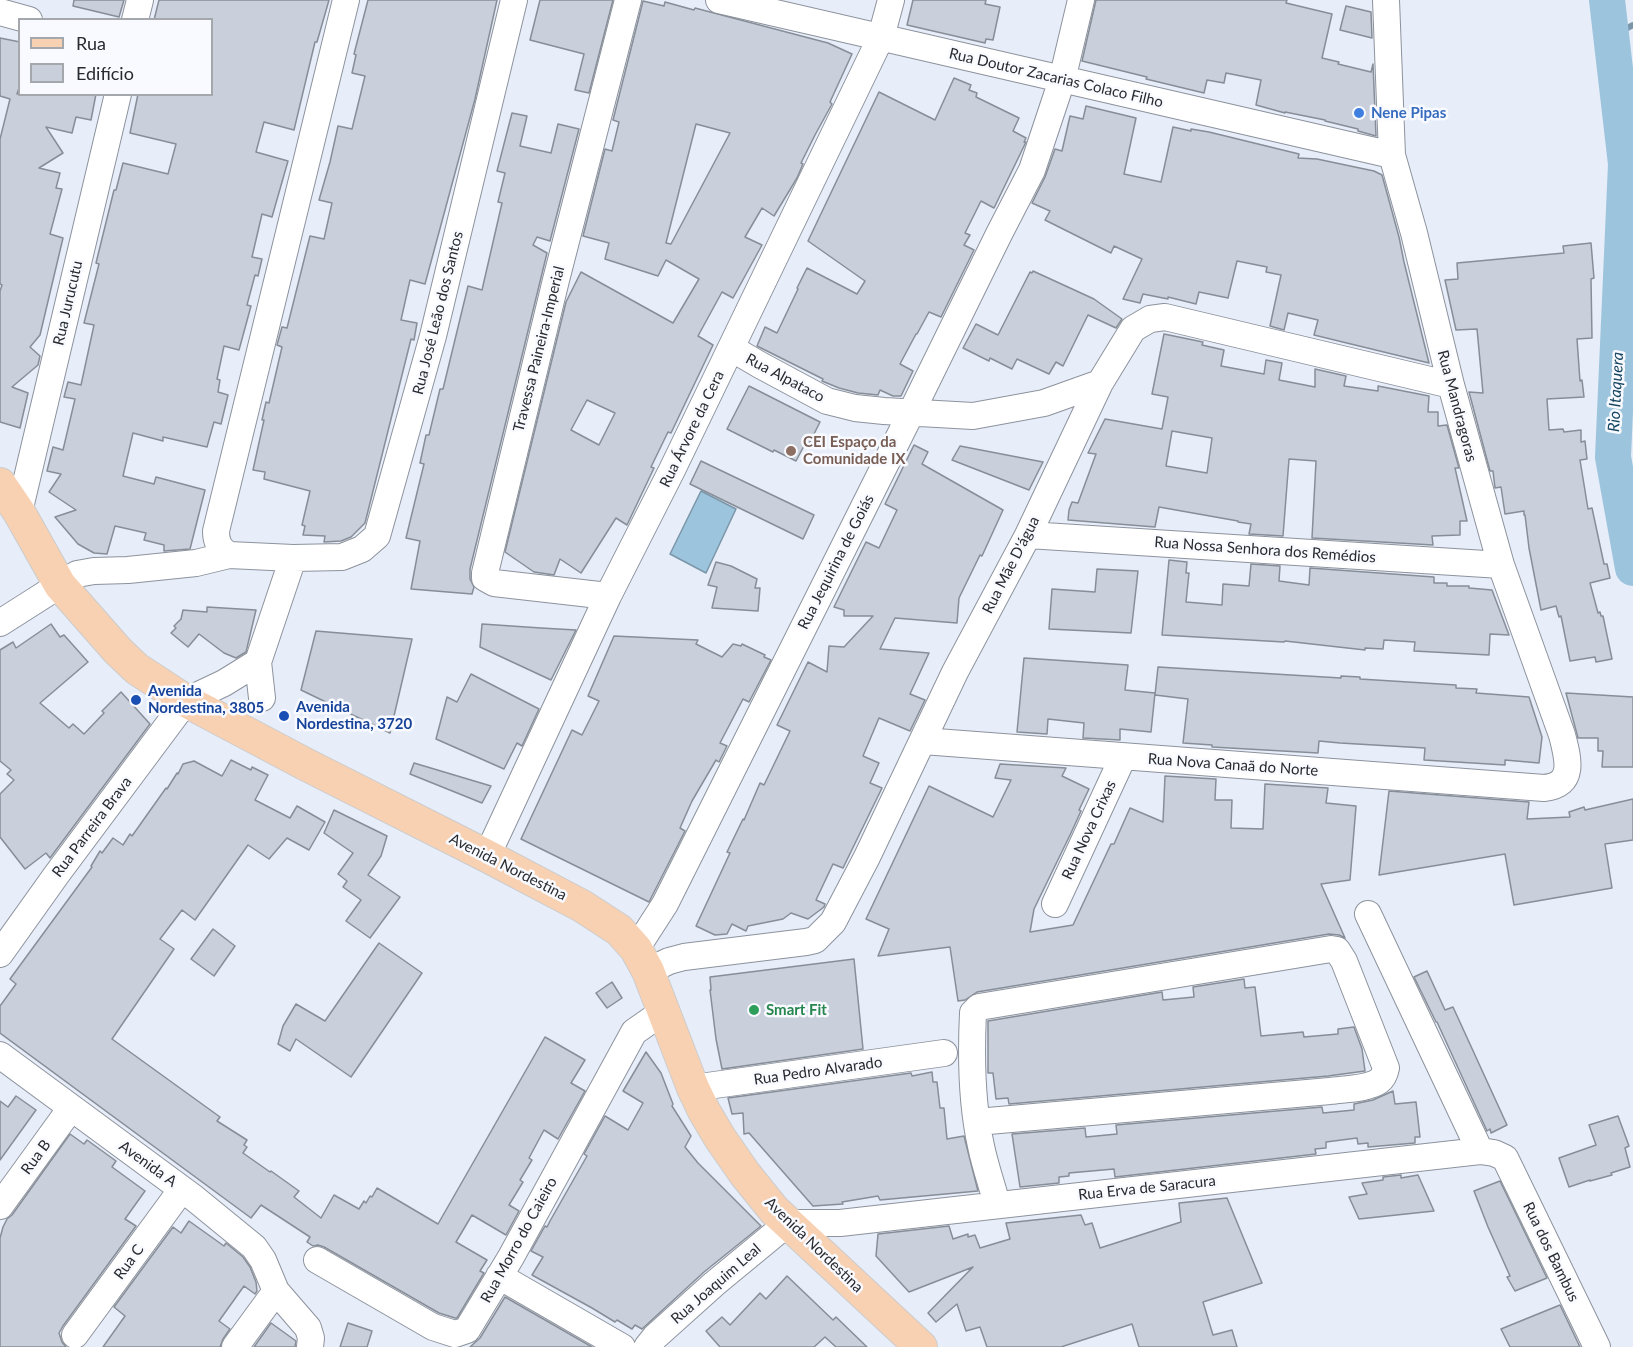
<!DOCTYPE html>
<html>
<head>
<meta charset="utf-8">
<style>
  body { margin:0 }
  #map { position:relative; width:1633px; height:1347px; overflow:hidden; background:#e7edf9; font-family:Lato,sans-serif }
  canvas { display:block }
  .legend { position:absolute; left:18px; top:18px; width:195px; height:78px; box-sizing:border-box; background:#f8faff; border:2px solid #a4a7ab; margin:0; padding:8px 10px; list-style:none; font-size:18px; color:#272a2e }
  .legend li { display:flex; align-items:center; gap:12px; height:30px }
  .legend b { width:30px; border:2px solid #a4a7ab }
</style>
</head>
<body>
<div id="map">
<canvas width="1633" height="1347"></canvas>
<ul class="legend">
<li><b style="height:8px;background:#f8d1b2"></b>Rua</li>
<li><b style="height:16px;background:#c9cfdb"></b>Edifício</li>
</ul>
</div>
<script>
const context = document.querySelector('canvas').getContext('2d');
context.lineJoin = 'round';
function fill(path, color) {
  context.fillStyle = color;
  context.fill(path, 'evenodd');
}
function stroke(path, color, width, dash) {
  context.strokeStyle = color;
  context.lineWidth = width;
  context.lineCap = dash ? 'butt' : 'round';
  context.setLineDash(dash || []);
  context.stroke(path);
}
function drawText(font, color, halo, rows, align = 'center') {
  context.font = font + ' Lato,sans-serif';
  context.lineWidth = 5;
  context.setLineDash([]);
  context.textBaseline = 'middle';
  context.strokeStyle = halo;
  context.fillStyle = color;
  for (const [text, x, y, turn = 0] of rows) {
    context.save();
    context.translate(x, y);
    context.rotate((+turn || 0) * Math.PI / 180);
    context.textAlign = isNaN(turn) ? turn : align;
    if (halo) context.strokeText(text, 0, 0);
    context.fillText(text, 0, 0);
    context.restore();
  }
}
const water = new Path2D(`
  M701,491L736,509L706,573L670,554Z`);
const stream = new Path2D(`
  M1612,36L1633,25`);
const river = new Path2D(`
  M1607,0L1626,164L1613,457L1633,568`);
const building = new Path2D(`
  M74,0H124L119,17L73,6Z
  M159,0H329L317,42H315L294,130L264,122L256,152L288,161L272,217L262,214L252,257L262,259L258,276L255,275L247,305L251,306L239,350L224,346L217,379L220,380L218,392L228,395L221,424L214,422L207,447L163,437V441L133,433L123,476L154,484L156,477L205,490L190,549L164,551V545L144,540L146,533L115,526L107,554L94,553L78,544L55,517L76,510L49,492L61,474L47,471L53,447L63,450L75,399L64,397L68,382L81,385L94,325L84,323L99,264L96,263L114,190H116L123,163L168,174L176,144L130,133L138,94H212V20H154Z
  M368,0H497L475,99L425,284L410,280L401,320L417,323L414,340L411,339L365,523L351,537L341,541L324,542L325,536L303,535L305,526L302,525L310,491L264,479L265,472L253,470L264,420H262L266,402L269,403L282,347L277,345L282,327L287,328L310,236L324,239L332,203L319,200L330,162L338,126L352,129L365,76L352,73L356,55L354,54Z
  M540,0H613L589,93L575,90L584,54L530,40Z
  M913,0H986L985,4L1000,7L993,40L986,39L985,43L907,25Z
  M1096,0H1287L1286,3L1332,14L1322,58L1339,62L1338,64L1371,72L1373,64L1376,136L1358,131V129L1325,121V120L1285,112V113L1256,105L1261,80L1226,73L1224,83L1207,80L1204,93L1146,79L1147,77L1082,61Z
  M643,1L664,6L665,2L694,10L695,8L828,43L852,54L830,102L832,104L815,135L801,163L803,164L797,178L774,216L762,208L745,237L762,245L733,298L722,292L698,336L713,345L671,433L668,432L651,467L654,468L627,525L616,518L581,573L560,559L554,575L534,572L505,552L566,302L581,272L673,323L699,279L666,260L658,276L605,259L609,243L583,236L605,149L612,151L619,122L613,120ZM696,124L730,133L671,244L666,243ZM587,400L615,413L599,445L571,430Z
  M1346,6L1371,12L1372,38L1340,30Z
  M0,38L20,42V85L17,94H96L91,120L76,117L72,133L46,127L63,153L39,168L60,173L56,188L62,189L50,234L63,238L40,335L30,347L40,356L38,365L12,387L28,393L20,428L0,422V291L2,285L0,284V139L10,99L0,96Z
  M954,78L971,85L969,90L977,93L976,97L1019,118L1013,131L1026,138L1024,142H1026L994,208L981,201L965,233L970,235L964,245L974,250L941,317L929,312L917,334H916L900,364L913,371L901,396H893L880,390L878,395L858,393L839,388L822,381L823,379L757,346L765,327L777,333L798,289L797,288L807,268L857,294L865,281L808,241L879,92L935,120Z
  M1086,106L1136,118L1124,174L1161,182L1173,127L1191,131V129L1209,132L1299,154L1298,158L1317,159L1374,171L1382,175L1399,237L1404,262L1429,363L1314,335L1318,320L1288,313L1284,330L1270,326L1281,275L1266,272L1267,267L1237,261L1228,298L1199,292L1196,304L1168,297V299L1143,294L1140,303L1123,299L1142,259L1114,246L1111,253L1045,220L1050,211L1032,203L1045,177L1055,149L1062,151L1070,116L1083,119Z
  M512,113L527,116L520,146L551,153L558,124L579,129L550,241L537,237L533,245L547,253L470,569V579L474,587L472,594L411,589L420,541L406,538L424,464L420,463L426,435H429L440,389H443L468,286L482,290L502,203L498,202L505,173L497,171Z
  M1591,243L1594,278L1591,279L1592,338L1577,339L1580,381L1582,380L1584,397L1547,399L1549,430L1563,429L1564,432L1581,430V442L1585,441L1587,459L1580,460L1588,509L1592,508L1604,564H1607L1610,578L1590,583L1598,613L1600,612L1601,616H1603L1612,659L1596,662L1595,657L1570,661L1561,616L1559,617L1556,606L1541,610L1529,548L1525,515H1524V511L1505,514L1501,487L1495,488L1493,471H1490L1469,392L1483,393L1477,329L1456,330L1445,280L1458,279L1457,263L1564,253L1563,246Z
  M1033,271L1094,299L1122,319L1116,328L1088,315L1063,366L1056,362L1049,374L1017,359L1012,369L990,358L989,361L963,348L976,324L998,335L1030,272L1032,273Z
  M1164,334L1203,342L1202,345L1224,350L1221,366L1264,374L1266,360L1282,363L1279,380L1315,387V369L1346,376L1344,386L1378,391V386L1429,396L1428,412H1438V426L1447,425L1459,468H1455L1467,521H1460V535L1432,536L1433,545L1312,538L1316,461L1289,459L1283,536L1249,534L1251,524L1238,522V521L1159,507L1155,527L1068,520L1069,510L1072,502L1078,503L1096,454L1088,453L1105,419L1162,429L1168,397L1152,394ZM1172,431L1212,438L1207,473L1166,466Z
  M749,386L820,422L808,446L805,444L796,461L774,450L773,452L727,429Z
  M914,445L928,452L922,464L1003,510L982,556L980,555L959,598L957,623L895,618L880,649L929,653L910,694L925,700L910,731L879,718L863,756L879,763L870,783L882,788L843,868L833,864L816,900L825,904L824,907L808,919L791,913L783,919L748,926L746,931L732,924L727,934L715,935L696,926L730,853L727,852L743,819L744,820L760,783L764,785L790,731L777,725L808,662L827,672L829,646L844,647L873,616H844V610L834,607L866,542L879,548L897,510L885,504Z
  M960,446L1043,462L1029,490L952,460Z
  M701,461L814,515L803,539L690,484Z
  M1169,560L1187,562L1186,573H1189L1186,602L1222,605L1223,584L1249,586L1251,564L1280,566L1279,581L1309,585L1310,568L1434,577V583H1447V586H1469V588L1492,590L1509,635L1490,634L1489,655L1414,651L1415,642L1384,640L1383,649L1365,648V650L1285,641L1284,642L1162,635Z
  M716,562L731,566L757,579L755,588H760L758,611L712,608L717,587L708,585Z
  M1097,569L1138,571L1131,633L1049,629L1052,589L1095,592Z
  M207,607L256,610L246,652L236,658L224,653L199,634L188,647L171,633L176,628L174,626L181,619L183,610L207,612Z
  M51,624L60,637L64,635L88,662L40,703L69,728L73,724L84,734L104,713L102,711L121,692L150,724L50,858L46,853L25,869L0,837V794L14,780L7,774L11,770L0,761V650L13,642L16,648Z
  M482,624L541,628L576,630L551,680L480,647Z
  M316,631L412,639L390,733L301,690Z
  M614,636L698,640L696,644L722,657L733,644L741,646L742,644L765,655L764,657L771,660L749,702L743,699L720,743L727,746L719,762L716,760L692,801L680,828L685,831L649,902L521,839L572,730L582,735L599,701L588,696Z
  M1024,658L1128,665L1125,690L1155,693L1151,732L1120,729V740L1083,738L1084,723L1048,719L1047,734L1017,732Z
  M1158,667L1341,678V676L1360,677V679L1456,685V688L1477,689L1476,693L1529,697L1542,737L1539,763L1505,760V765L1424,760L1425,748L1340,743L1319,741L1318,753L1212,747V745L1183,743L1188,699L1155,695Z
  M471,674L539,709L522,746L517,743L504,769L436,739L447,697L457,702Z
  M1566,693L1633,697V767H1602L1603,751H1598V738H1578Z
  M231,760L251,770L252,767L268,775L255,800L290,818L297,806L325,822L309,850L287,838L269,859L248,845L195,920L182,910L160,939L174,949L112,1039L220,1117L217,1121L247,1140L244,1145L247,1147L243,1153L270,1172L271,1171L299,1191L294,1197L321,1218L334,1195L359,1209L364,1201L366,1203L370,1196L372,1197L377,1188L438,1224L545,1037L585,1060L571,1083L585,1091L558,1139L544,1130L529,1158L532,1160L520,1180L523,1182L509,1205L519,1211L506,1235L472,1215L456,1242L487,1260L480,1271L484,1273L457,1318H455L439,1313L324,1247L318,1245L313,1246L307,1242L310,1237L261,1205L251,1218L0,1033V1006L16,984L10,979L92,867L91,866L100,851L102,853L113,838L123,845L130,834L132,836L166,788L167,789L177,773L178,774L183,764L194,761L222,776Z
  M414,763L491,786L482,803L410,774Z
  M1000,764L1066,768L1062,776L1089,789L1079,810L1081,811L1071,833L1034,909L1030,932L1073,925L1111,844H1114L1130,808L1163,822L1165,776L1216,779L1215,800H1232L1231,828L1263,829L1265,784L1328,788L1326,803L1356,806L1350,880L1321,884L1345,938L1339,935L1329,934L977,992L965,1000L958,1001L950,947L878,956L889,929L866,919L929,786L993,817L1011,780L995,778Z
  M1389,791L1529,802L1527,819L1570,817L1569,812L1584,807L1585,810L1633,799V840L1605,844L1612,888L1514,905L1505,854L1379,875Z
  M334,810L387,836L381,856L368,875L400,897L370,938L346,921L361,900L343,887L347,881L338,874L353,853L324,833Z
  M213,929L235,946L214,976L191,959Z
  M379,943L422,973L351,1077L296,1039L290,1051L278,1044L283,1026L296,1004L325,1021Z
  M854,959L863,1049L722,1069L716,1039L710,990H711L710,977Z
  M1427,971L1445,1010L1453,1007L1507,1125L1491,1133L1490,1129L1487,1131L1437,1022H1436L1414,977Z
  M1244,979L1245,988L1255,987L1261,1036L1303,1032L1304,1037L1338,1034V1029L1354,1027L1362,1049L1365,1071L1328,1076L1009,1104L1008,1098L996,1099L993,1073H988V1021L1162,992L1163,1000L1194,997L1193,987Z
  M612,982L622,998L607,1008L596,993Z
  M646,1052L661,1073L673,1104L672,1106L691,1136L685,1147L698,1163L761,1226L704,1272L642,1329L635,1325L632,1329L617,1320L615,1322L592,1308L532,1275L543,1257L531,1251L545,1226L547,1227L550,1221L587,1156L584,1154L605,1116L628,1130L643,1103L623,1091Z
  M932,1072L933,1082H937L940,1108H944L947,1139L964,1136L978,1191L880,1200L878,1196L842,1202L843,1204L813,1206L749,1133L744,1134L743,1113L732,1114L728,1098L911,1073L912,1076Z
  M1393,1091L1395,1104L1416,1102L1420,1137H1415V1143L1368,1147V1143L1358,1144L1357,1138L1326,1142V1148L1315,1149L1316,1154L1115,1177L1114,1169L1069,1173V1176L1059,1177V1183L1020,1187L1012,1134L1085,1128L1086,1137L1117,1134L1116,1125L1322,1107L1323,1113L1354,1110V1104L1373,1100Z
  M16,1096L36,1110L0,1160V1101L8,1107Z
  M1618,1116L1629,1146L1625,1148L1630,1167L1611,1173L1612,1175L1590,1181V1180L1569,1187L1559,1158L1596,1145L1589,1125Z
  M70,1134L84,1144L87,1140L116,1161L112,1167L145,1191L125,1219L136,1226L63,1326L59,1333L62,1342L66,1347H0V1238L3,1227L7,1219L12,1215Z
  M1401,1175V1178L1418,1175L1434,1211L1359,1219L1349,1197L1367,1194L1362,1183L1383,1180V1177Z
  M1500,1181L1547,1278L1515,1291L1507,1277L1510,1276L1488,1227L1474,1191Z
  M1227,1198L1262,1283L1203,1302L1213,1335L1232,1330L1237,1347H1139L1132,1324L1061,1347H987L980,1327L966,1331L957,1304L936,1322L928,1313L973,1267L909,1292L876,1256L878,1234L949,1226L953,1239L968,1234V1237L975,1235L980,1248L1010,1239L1006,1223L1081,1215L1085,1225L1092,1223L1100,1248L1181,1222L1179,1203Z
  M189,1221L224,1246L226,1243L243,1257L250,1267L256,1282L257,1291L255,1294L244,1286L219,1321L230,1329L223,1339L220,1347H103L125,1316L114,1307L173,1227L181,1233Z
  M787,1276L833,1320L836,1317L867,1347H836L825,1337L814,1347H720L706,1331L722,1317L730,1325L760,1293L766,1299Z
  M505,1297L592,1347H470L480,1338Z
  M1560,1305L1580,1347H1510L1501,1329Z
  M271,1323L296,1341L295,1347H254Z
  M348,1323L372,1331L367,1347H340Z`);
const minor = new Path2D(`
  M346,0L216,531C216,542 219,549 229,555L293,558L342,557L362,549L377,536L433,336L514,0
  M719,0L1392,155
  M0,12L29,20
  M135,20L140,0
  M731,348L760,365L827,401L855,408L884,411L973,416L1044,403L1100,383
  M19,512L118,94
  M1028,535L1501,565
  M608,596L494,583L485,578V573L556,280L628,0
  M0,623L77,574L94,571L128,570L196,563L229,555
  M262,698L258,662L293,558
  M923,741L1544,788C1576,785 1568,758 1562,735L1501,565L1451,385L1414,233L1392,155L1386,0
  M487,856L608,596L672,470L881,37L891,0
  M1055,904L1123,757
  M1368,914L1480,1151
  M636,949L665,904L912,411L999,234L1032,170L1062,80L1081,0
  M0,954L57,874L186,701L224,683L258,662
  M648,971L669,961L684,957L806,942L815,940L833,922L867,857L955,672L1028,535L1100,383L1133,329L1150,319L1165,317L1451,385
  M0,1055L194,1198L254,1247L263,1260L276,1291L308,1328L311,1338L310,1347
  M693,1088L944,1053
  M977,1122L1330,1091C1343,1089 1368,1089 1379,1081C1383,1078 1385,1073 1386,1068L1344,961L1337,950L1331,949L979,1007L973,1013C971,1054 972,1106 981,1146C985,1166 992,1185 997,1204
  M0,1206L71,1108
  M317,1260L433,1327L455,1334L467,1330L511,1257L634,1032L664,1011
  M499,1276L622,1347
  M75,1335L182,1189
  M235,1347L276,1291
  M647,1347L655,1337L714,1284L788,1223H840L1480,1151L1494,1153L1505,1158L1597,1347`);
const major = new Path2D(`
  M0,484L19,512L60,585L118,651L137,669L186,701L305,764L487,856L582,906L619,930L636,949L648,971L693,1088L704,1111L720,1138L745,1174L774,1210L921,1347`);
const markers = [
  [1359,113,6,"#3f7fe0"],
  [791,451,6,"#8d6e63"],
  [136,700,6,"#1a4fb4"],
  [284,716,6,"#1a4fb4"],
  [754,1010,6,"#2e9e5b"]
];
const streetNames = [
  ["Rua Doutor Zacarias Colaco Filho",1056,78,13],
  ["Rua Jurucutu",68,303,-77],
  ["Rua José Leão dos Santos",438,313,-76],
  ["Travessa Paineira-Imperial",539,349,-76],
  ["Rua Alpataco",785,378,28],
  ["Rua Mandragoras",1457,406,75],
  ["Rua Árvore da Cera",692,429,-64],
  ["Rua Nossa Senhora dos Remédios",1265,550,4],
  ["Rua Jequirina de Goiás",836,562,-63],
  ["Rua Mãe D'água",1011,565,-63],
  ["Rua Nova Canaã do Norte",1233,765,4],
  ["Rua Parreira Brava",92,827,-53],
  ["Rua Nova Crixas",1089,830,-65],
  ["Avenida Nordestina",508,867,27],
  ["Rua Pedro Alvarado",818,1071,-8],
  ["Rua B",36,1157,-54],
  ["Avenida A",148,1164,36],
  ["Rua Erva de Saracura",1147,1188,-6],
  ["Rua Morro do Caieiro",519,1240,-61],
  ["Avenida Nordestina",814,1245,44],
  ["Rua dos Bambus",1551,1252,64],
  ["Rua C",129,1262,-54],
  ["Rua Joaquim Leal",716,1284,-41]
];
const shopNames = [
  ["Nene Pipas",1371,113]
];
const educationNames = [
  ["CEI Espaço da",803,442],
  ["Comunidade IX",803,459]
];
const transitNames = [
  ["Avenida",148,691],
  ["Nordestina, 3805",148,708],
  ["Avenida",296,707],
  ["Nordestina, 3720",296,724]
];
const leisureNames = [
  ["Smart Fit",766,1010]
];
const waterNames = [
  ["Rio Itaquera",1616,392,-87]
];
fill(water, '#9dc4dd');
stroke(water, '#7a96a8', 1.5);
stroke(stream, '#7a96a8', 6);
stroke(river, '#9dc4dd', 36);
fill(building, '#c9cfdb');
stroke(building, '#888e98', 1.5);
stroke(minor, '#8d939d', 28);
stroke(major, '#cbcccd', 34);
stroke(minor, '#fff', 26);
stroke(major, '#f8d1b2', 32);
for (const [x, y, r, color] of markers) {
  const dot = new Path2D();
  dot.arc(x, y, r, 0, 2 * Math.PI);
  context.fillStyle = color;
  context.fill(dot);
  stroke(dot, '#f8faff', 2);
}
drawText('15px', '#272a2e', '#f8faff', streetNames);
drawText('bold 15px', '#366cbe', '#f8faff', shopNames, 'left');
drawText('bold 15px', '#785e54', '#f8faff', educationNames, 'left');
drawText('bold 15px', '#164399', '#f8faff', transitNames, 'left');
drawText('bold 15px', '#27864d', '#f8faff', leisureNames, 'left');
drawText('italic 16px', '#154560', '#f8faff', waterNames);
</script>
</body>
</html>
